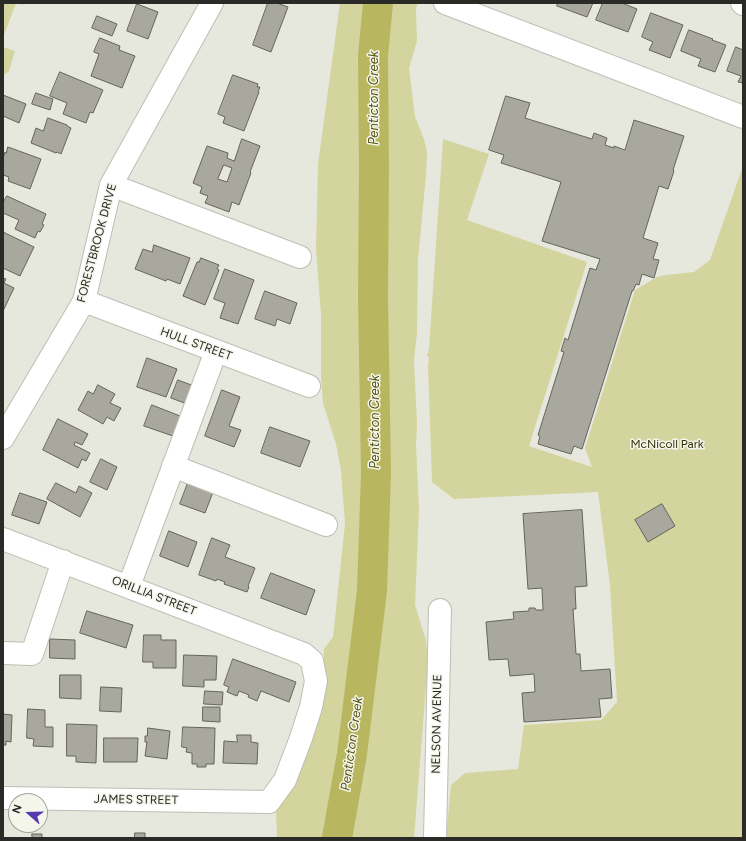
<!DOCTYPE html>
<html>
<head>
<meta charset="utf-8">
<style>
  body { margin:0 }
  #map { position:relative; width:746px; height:841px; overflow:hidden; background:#e7e8dd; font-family:Figtree,sans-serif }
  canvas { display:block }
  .frame { position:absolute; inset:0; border:4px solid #2a2b27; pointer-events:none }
  .north { position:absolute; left:8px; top:793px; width:40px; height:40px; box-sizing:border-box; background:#f4f5eb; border:1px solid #a3a49d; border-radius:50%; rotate:290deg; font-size:11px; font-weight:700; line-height:16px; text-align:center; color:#2a2b27 }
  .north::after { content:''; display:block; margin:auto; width:14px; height:18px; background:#5639b1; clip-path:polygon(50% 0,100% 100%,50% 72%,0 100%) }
</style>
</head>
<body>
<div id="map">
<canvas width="746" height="841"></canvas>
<div class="frame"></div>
<div class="north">N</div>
</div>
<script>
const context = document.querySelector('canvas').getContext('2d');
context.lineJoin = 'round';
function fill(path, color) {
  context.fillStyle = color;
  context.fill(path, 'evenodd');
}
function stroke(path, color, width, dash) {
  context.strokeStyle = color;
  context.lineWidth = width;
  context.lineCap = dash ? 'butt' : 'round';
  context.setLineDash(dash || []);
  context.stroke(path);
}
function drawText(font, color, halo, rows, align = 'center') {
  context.font = font + ' Figtree,sans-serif';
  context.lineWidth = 3;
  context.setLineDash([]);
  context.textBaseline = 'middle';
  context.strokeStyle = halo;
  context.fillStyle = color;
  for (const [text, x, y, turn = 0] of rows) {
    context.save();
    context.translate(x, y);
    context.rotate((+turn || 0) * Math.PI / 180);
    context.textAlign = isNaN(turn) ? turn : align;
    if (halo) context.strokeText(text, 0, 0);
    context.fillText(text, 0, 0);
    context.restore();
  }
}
const green = new Path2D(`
  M3,3H24V5L16,3L3,38Z
  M340,3H418L416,8L417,41L409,68L415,117L424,139L427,152L426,175L418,260L417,333L414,360L417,424L416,444L419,509L415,605L426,640L428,661L414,838H277L276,810L292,787L322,686L324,649L333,637L345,524L341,471L336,444L323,403L321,378V315L316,249L318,164Z
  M3,47L15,51L9,71L3,76Z
  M443,139L489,154L467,220L587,262L529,446L592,467L585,448L635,290L657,277L666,275L694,272L710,260L743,166V838H446L451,785L465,773L518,769L524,725L601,720L617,702L610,585L598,492L454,499L432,482L428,367L429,357L427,356L429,349Z`);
const river = new Path2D(`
  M337,838L352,754L372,591L376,473L373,297L374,168L373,56L378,3`);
const building = new Path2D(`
  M268,3H277L288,7L271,52L253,45Z
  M558,3H593L587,17L557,6Z
  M603,3H622L637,9L628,32L596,20Z
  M137,4L158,12L148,39L127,31Z
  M651,13L683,25L670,58L649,50L653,42L642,37Z
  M97,16L117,24L112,36L92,28Z
  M689,30L713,39L712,40L726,45L715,72L698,66L701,59L681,51Z
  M100,38L120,46L119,50L135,56L122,88L91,76L99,54L94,52Z
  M736,47L743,50V83L738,82L741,76L727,71Z
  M60,72L103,90L93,113L90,112L86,123L63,114L67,103L50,96Z
  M233,75L258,84L257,87H260L258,92H259L244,131L223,123L225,117L218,114Z
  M36,93L53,99L50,110L32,104Z
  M3,95L26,104L19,123L3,116Z
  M506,96L530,103L525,118L592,139L594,133L607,138L605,145L614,148V146L625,150L634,120L684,136L673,170L674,171L668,189L659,186L643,238L658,243L653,259L659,260L654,278L642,274L639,285L636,284L633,291H632L582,449L574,446L571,454L538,444L540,436L538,435L564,352L561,351L565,338L568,340L590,268L596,270L600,259L542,241L561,182L501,163L504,155L489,150Z
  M48,118L67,125V126L71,128L61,154L57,152L56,153L31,143L36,128L43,131Z
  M242,139L260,146L250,172L251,173L239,205L232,202L229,212L205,203L208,196L200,193L202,187L193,183L207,146L228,153L227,158L234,161ZM224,165L232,168L227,182L218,179Z
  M8,147L41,159L30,189L8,181L9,177L3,175V158L5,152L6,153Z
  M7,196L46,214L42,224L44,225L40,232L38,231L35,238L15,229L19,220L3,213V203Z
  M3,232L34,247L20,276L3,268Z
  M154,245L190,258L180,284L167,279L166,281L135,269L143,249L152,252Z
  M201,258L219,265L217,269L219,270L205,305L183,296L197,262H199Z
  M225,269L254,280L238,324L220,318L225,303L214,299Z
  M3,278L6,279L4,283L14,288L3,311Z
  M265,291L297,303L290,324L277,319L275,326L255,319Z
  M147,358L177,369L166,397L137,387Z
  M178,380L194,386L187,404L171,398Z
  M98,385L115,394L110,403L121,408L114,421L107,417L103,424L78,410L88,391L93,394Z
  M222,390L240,397L229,426L241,430L234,447L205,436Z
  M152,405L180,416L173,436L144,426Z
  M58,419L88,434L82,445L75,442L74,445L90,453L86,461L82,459L78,468L43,450Z
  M270,427L310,441L300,467L261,453Z
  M101,459L117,467L107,490L90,482Z
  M56,483L76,493L79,486L92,493L80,517L47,499Z
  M188,483L213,492L205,513L180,504Z
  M20,493L47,502L39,524L12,515Z
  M662,504L675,526L648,542L635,520Z
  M582,510L587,586L575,587L576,609H573L576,654H580L581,671L610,669L612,698L599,699L601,717L524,722L522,693L535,692L534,674L510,676L508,659L489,660L486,622L514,619L513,612L529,611V608H535L536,610H543L542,588L528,589L523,514Z
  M169,531L197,542L188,567L160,556Z
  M212,538L230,545L225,557L255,568L248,586L249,587L247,592L224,584L225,582L217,579L216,581L199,575Z
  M271,573L315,590L306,615L261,598Z
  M87,611L133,625L126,648L80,633Z
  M144,635H161V640H176V668H153V662H143Z
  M50,639L75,640V659L50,658Z
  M184,655L217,656L216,680H204V687L183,686Z
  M233,659L296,682L289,702L261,691L257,701L248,697L249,695L239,691L237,696L227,692L229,687L224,685Z
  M60,675H81V699L60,698Z
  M101,687L122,688L121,712L100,711Z
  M205,691L223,692L222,705L204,704Z
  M203,707H220V722L203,721Z
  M28,709L45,710V727H53V747L33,746L34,739L27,738Z
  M3,714L12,715L11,742L6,741V745H3Z
  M67,724L97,725L96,763L76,762V756H67Z
  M183,727L215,728L214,764H206V767H197V764H192V753L186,752L187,748L182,747Z
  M148,728L170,731L167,759L145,756L147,742H145V736H147Z
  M237,735H251V742L258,743L257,764L223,763L224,741L237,742Z
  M104,738H138L137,762H104Z
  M135,833H145V838H135Z
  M32,834H42V838H44H24H32Z`);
const minor = new Path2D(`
  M445,3L743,117
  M742,3L743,4
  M111,185L300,257
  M84,301L309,386
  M3,438L84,301L111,185L212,3
  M173,466L326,525
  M3,539L304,654L312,661L316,681L311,707L301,738L285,780L269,802L3,798
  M129,586L216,351
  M3,653L32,654L63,561
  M435,838L440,610`);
const streetNames = [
  ["FORESTBROOK DRIVE",97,243,-75],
  ["HULL STREET",196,344,20],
  ["ORILLIA STREET",154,596,21],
  ["NELSON AVENUE",437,724,-89],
  ["JAMES STREET",136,800,1]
];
const parkNames = [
  ["McNicoll Park",667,444]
];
const waterNames = [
  ["Penticton Creek",374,98,-90],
  ["Penticton Creek",375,422,-90],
  ["Penticton Creek",352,744,-82]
];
fill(green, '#d4d49e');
stroke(river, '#b8b760', 30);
fill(building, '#a8a89f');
stroke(building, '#64645b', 1);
stroke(minor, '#bdbeb4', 24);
stroke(minor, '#fff', 22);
drawText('12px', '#2a2b27', '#f4f5eb', streetNames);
drawText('12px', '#35340e', '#f4f5eb', parkNames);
drawText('italic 13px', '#565412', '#f4f5eb', waterNames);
</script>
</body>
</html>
